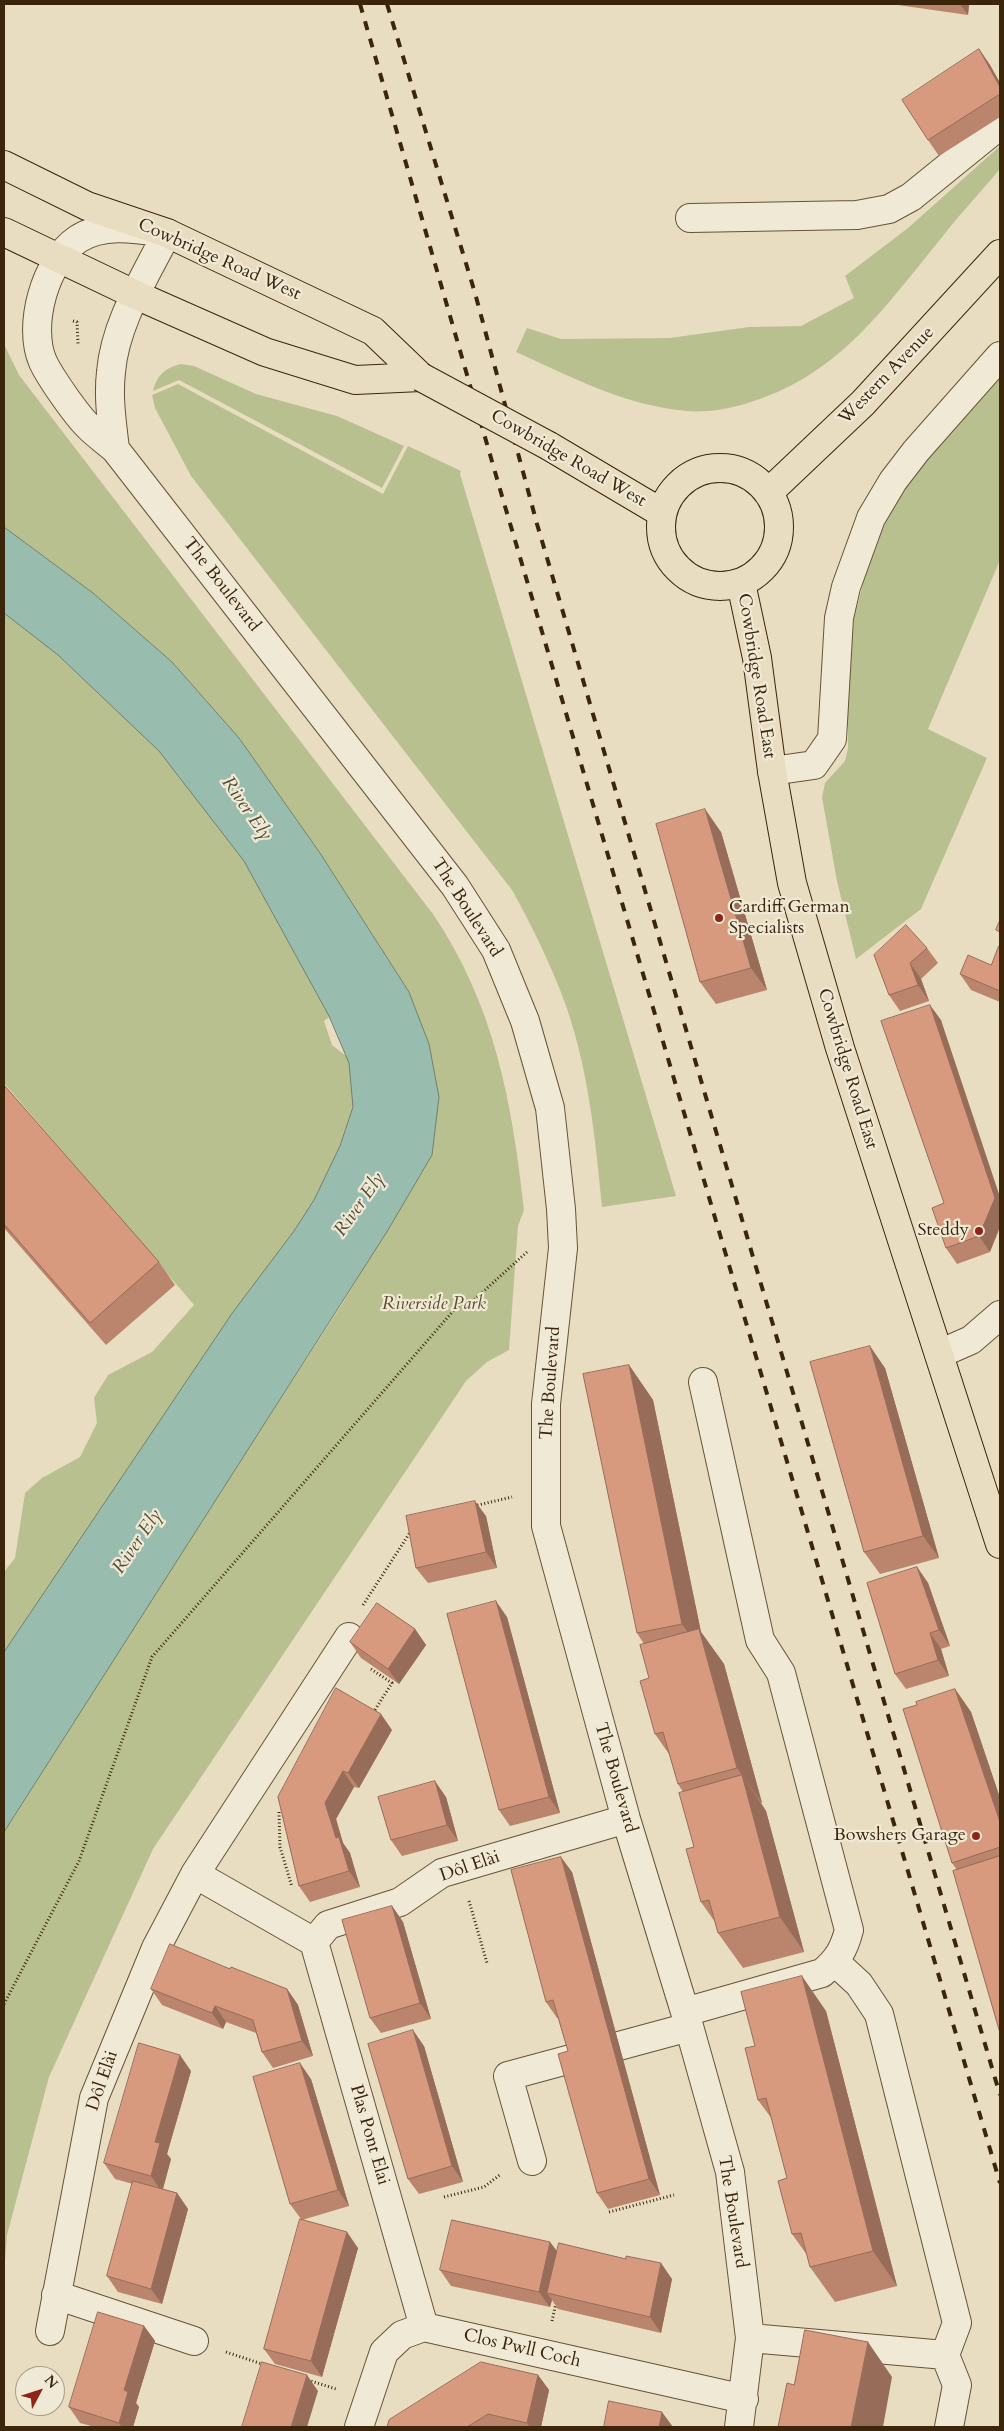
<!DOCTYPE html>
<html>
<head>
<meta charset="utf-8">
<style>
  body { margin:0 }
  #map { position:relative; width:1004px; height:2431px; overflow:hidden; background:#e8ddc0; font-family:Cardo,serif }
  canvas { display:block }
  .frame { position:absolute; inset:0; border:5px solid #3b250b; pointer-events:none }
  .north { position:absolute; left:15px; top:2366px; width:50px; height:50px; box-sizing:border-box; background:#f0e9d6; border:1px solid #a89b85; border-radius:50%; rotate:50deg; font-size:14px; font-weight:700; line-height:20px; text-align:center; color:#3b250b }
  .north::after { content:''; display:block; margin:auto; width:18px; height:22px; background:#8f2418; clip-path:polygon(50% 0,100% 100%,50% 72%,0 100%) }
</style>
</head>
<body>
<div id="map">
<canvas width="1004" height="2431"></canvas>
<div class="frame"></div>
<div class="north">N</div>
</div>
<script>
const context = document.querySelector('canvas').getContext('2d');
context.lineJoin = 'round';
function fill(path, color) {
  context.fillStyle = color;
  context.fill(path, 'evenodd');
}
function stroke(path, color, width, dash) {
  context.strokeStyle = color;
  context.lineWidth = width;
  context.lineCap = dash ? 'butt' : 'round';
  context.setLineDash(dash || []);
  context.stroke(path);
}
function drawText(font, color, halo, rows, align = 'center') {
  context.font = font + ' Cardo,serif';
  context.lineWidth = 4.5;
  context.setLineDash([]);
  context.textBaseline = 'middle';
  context.strokeStyle = halo;
  context.fillStyle = color;
  for (const [text, x, y, turn = 0] of rows) {
    context.save();
    context.translate(x, y);
    context.rotate((+turn || 0) * Math.PI / 180);
    context.textAlign = isNaN(turn) ? turn : align;
    if (halo) context.strokeText(text, 0, 0);
    context.fillText(text, 0, 0);
    context.restore();
  }
}
const green = new Path2D(`
  M1000,146V169C980,193 958,216 939,241C884,308 840,373 754,401C733,408 709,413 687,411C626,406 571,377 516,352L527,328L561,339L670,338L749,327L801,326L854,298L845,276L908,228Z
  M4,344L19,375L433,914C495,1006 512,1102 524,1210L518,1226L509,1350L487,1362L466,1381L153,1849L49,2077L7,2235L4,2274V1832L136,1622L342,1304L432,1155L409,992L320,853L239,738L172,662L93,593L4,527Z
  M181,364L194,366L256,394L337,416L404,446L382,488L179,380L153,391C157,375 165,368 181,364Z
  M1000,371V560L928,729L987,758L921,909L856,959L837,881L822,797L825,783L845,761L848,748V680L854,619L865,576L879,535L899,496L918,467Z
  M178,384L383,494L408,446L461,471L460,474L676,1196L602,1207C595,1136 588,1063 562,995C548,959 531,924 512,890L191,476L155,408L152,395Z
  M4,576L146,721L348,1004L324,1021L332,1045L367,1072L385,1107L4,1670V1572L15,1558L25,1493L42,1478L80,1457L97,1423L94,1398L108,1375L152,1352L194,1305L4,1083Z`);
const water = new Path2D(`
  M4,527L93,593L172,662L239,738L320,853L409,992L429,1044L439,1097L432,1155L388,1230L4,1832V1652L233,1312L294,1231L314,1200L340,1146L353,1107L349,1063L329,1016L244,861L159,751L58,655L4,613Z`);
const path = new Path2D(`
  M73,321L77,322L78,344
  M474,1506L512,1497
  M363,1605L411,1531
  M371,1669L392,1683L373,1713
  M279,1812L280,1847L292,1887
  M469,1901L487,1963
  M4,2004L79,1861L152,1657L454,1310L475,1299L527,1252
  M444,2197L484,2187L501,2174
  M609,2212L674,2195
  M552,2321L556,2303
  M226,2352L265,2365
  M308,2380L336,2389`);
const minor = new Path2D(`
  M690,218L857,215L889,209L911,197L1000,125
  M115,449C112,423 108,398 111,372C115,323 145,277 167,233C138,229 104,222 78,239C45,261 27,326 43,362C50,377 77,416 89,427C97,435 107,442 115,449L455,886L496,950L525,1021L550,1108L561,1209L563,1248L546,1404V1526L626,1819L685,2012L730,2172L750,2338L739,2427
  M772,771L814,765L832,739L839,618L846,587L871,518L893,481L916,451L1000,356
  M939,1354L971,1340L1000,1315
  M195,1874L314,1942L328,1925L400,1902L442,1873L626,1819
  M314,1942L424,2327
  M835,1962L859,1984L879,2014L957,2323L945,2355
  M685,2012L822,1973C838,1960 844,1949 849,1930L781,1673L760,1640L703,1382
  M532,2161L508,2076L689,2027
  M56,2295L194,2341
  M50,2331L94,2098L156,1948L195,1874L349,1637
  M750,2338L945,2355L957,2385L949,2427
  M359,2427L384,2352L402,2335L424,2327L744,2399`);
const major = new Path2D(`
  M741,583L757,658L772,771L792,883L840,1048L1000,1544`);
const highway = new Path2D(`
  M4,165L87,206L167,233L373,331L421,377
  M4,232L136,295L265,352L355,380L421,377
  M549,446L662,513
  M661 527a59 59 0 1 1 118 0a59 59 0 1 1-118 0Z
  M768,493L863,403L1000,254`);
const rail = new Path2D(`
  M360,4L504,503L1000,2183
  M387,4L475,293L537,524L1000,2095`);
const highwayBridge = new Path2D(`
  M421,377L549,446`);
const wall = new Path2D(`
  M897,4H969L968,15L898,5Z
  M979,49L990,65L1000,83V117L939,156L928,140Z
  M721,832L767,990L716,1004L700,982Z
  M1000,946V1002L971,990L960,974L991,965Z
  M927,948L938,963L921,979L929,1001L900,1011L889,995L874,955Z
  M941,1020L990,1252L957,1264L946,1248L944,1203Z
  M4,1085L159,1262L175,1285L106,1345L4,1228Z
  M629,1365L653,1400L701,1632L724,1664L762,1803H761L766,1811L804,1952L743,1968L718,1933L715,1922L701,1902L694,1847L683,1792L678,1784L669,1754L655,1734L649,1678L644,1644L637,1633Z
  M885,1368L939,1558L880,1574L864,1552Z
  M486,1516L497,1568L428,1583L416,1568Z
  M917,1567L928,1583L950,1646L941,1649L949,1676L906,1689L895,1674Z
  M507,1617L560,1813L510,1826L499,1810Z
  M415,1629L426,1645L399,1684L361,1658L350,1642Z
  M955,1689L971,1712L1000,1798V2033L957,1870L952,1863L917,1705Z
  M392,1730L359,1788L354,1787L336,1819L343,1843L350,1853L360,1887L310,1902L299,1886L278,1797Z
  M446,1797L458,1841L402,1856L391,1840Z
  M572,1872L660,2195L608,2209L597,2193L568,2051L558,2018H557L546,2002Z
  M392,1906L403,1922L431,2019L381,2033L370,2018Z
  M230,1969L287,1989L298,2005L313,2056L273,2068L262,2052L256,2033L226,2022L223,2029L162,2005L151,1989Z
  M826,2011L897,2286L835,2302L810,2267L807,2255L792,2234L787,2178L772,2119L758,2100L755,2046Z
  M424,2046L463,2182L419,2194L408,2179Z
  M191,2071L167,2154L171,2159L163,2189L177,2193L188,2209L162,2304L118,2292L107,2276L133,2184L115,2179L104,2163Z
  M311,2079L349,2206L302,2220L358,2248L322,2377L275,2364L264,2349L301,2219L290,2204Z
  M550,2242L557,2251L672,2279L661,2333L558,2309L552,2300L550,2307L451,2286L440,2270Z
  M144,2326L155,2341L136,2403L139,2407L133,2427H95L80,2423L69,2407Z
  M538,2375L549,2390L541,2427H387Z`);
const shadedWall = new Path2D(`
  M960,4H969L968,15Z
  M979,49L990,65L1000,83V87Z
  M705,809L721,832L767,990L751,968Z
  M910,963L921,979L929,1001L918,985Z
  M930,1005L941,1020L1000,1197V1227L990,1252L979,1236Z
  M870,1346L885,1368L939,1558L923,1536Z
  M629,1365L653,1400L701,1632L724,1664L762,1803L737,1768L707,1659L682,1624Z
  M475,1501L486,1516L497,1568L486,1552Z
  M917,1567L928,1583L950,1646L939,1630Z
  M496,1601L507,1617L560,1813L549,1797Z
  M415,1629L426,1645L399,1684L388,1669Z
  M930,1633L941,1649L949,1676L938,1660Z
  M955,1689L971,1712L1000,1798V1822Z
  M381,1714L392,1730L359,1788L348,1773Z
  M343,1771L354,1787L336,1819L343,1843L350,1853L360,1887L349,1871L336,1838L325,1803Z
  M742,1775L766,1811L804,1952L780,1917Z
  M435,1781L446,1797L458,1841L447,1825Z
  M561,1857L572,1872L660,2195L649,2179Z
  M392,1906L403,1922L431,2019L420,2003Z
  M802,1976L826,2011L897,2286L873,2251Z
  M287,1989L298,2005L313,2056L302,2041Z
  M215,2006L226,2022L223,2029L212,2013Z
  M413,2030L424,2046L463,2182L452,2166Z
  M180,2055L191,2071L167,2154L171,2159L162,2192L151,2176L155,2142Z
  M300,2063L311,2079L349,2206L338,2190Z
  M177,2193L188,2209L162,2304L151,2289Z
  M347,2232L358,2248L322,2377L311,2361Z
  M550,2242L561,2257L547,2293L552,2300L550,2307L539,2292Z
  M661,2263L672,2279L661,2333L650,2317Z
  M144,2326L155,2341L136,2403L139,2407L133,2427H122L119,2423L124,2390Z
  M868,2342L892,2377L883,2427H851Z
  M307,2375L318,2391L307,2427H291Z
  M538,2375L549,2390L541,2427H530L527,2423Z
  M662,2412L673,2427H659Z`);
const building = new Path2D(`
  M979,49L1000,87V94L928,140L902,100Z
  M705,809L751,968L700,982L656,824Z
  M1000,920V932L996,930Z
  M906,925L927,948L910,963L918,985L889,995L874,955Z
  M999,946H1000V991L960,974L968,955L991,965Z
  M930,1005L995,1198L979,1236L946,1248L932,1208L944,1203L881,1021Z
  M4,1085L159,1262L90,1323L4,1224Z
  M870,1346L923,1536L864,1552L810,1362Z
  M629,1365L682,1624L637,1633L583,1374Z
  M475,1501L486,1552L416,1568L406,1516Z
  M917,1567L939,1630L930,1633L938,1660L895,1674L867,1583Z
  M496,1601L549,1797L499,1810L447,1614Z
  M377,1603L415,1629L388,1669L350,1642Z
  M699,1629L737,1768L678,1784L663,1732L655,1734L640,1681L649,1678L640,1645Z
  M336,1688L381,1714L348,1773L343,1771L325,1803L336,1838L339,1837L349,1871L299,1886L278,1797Z
  M955,1689L1000,1822V1847L952,1863L903,1709L917,1705L916,1702Z
  M742,1775L780,1917L718,1933L709,1900L701,1902L686,1849L694,1847L679,1793Z
  M435,1781L447,1825L391,1840L378,1797Z
  M1000,1856V2033L953,1871Z
  M561,1857L649,2179L597,2193L558,2054L568,2051L553,2000L546,2002L511,1870Z
  M392,1906L420,2003L370,2018L342,1920Z
  M170,1944L230,1969L231,1967L287,1989L302,2041L262,2052L253,2020L215,2006L212,2013L151,1989Z
  M802,1976L873,2251L810,2267L801,2233L792,2234L778,2181L787,2178L766,2098L758,2100L745,2048L755,2046L741,1992Z
  M413,2030L452,2166L408,2179L368,2044Z
  M139,2043L180,2055L155,2142L160,2143L151,2176L104,2163Z
  M300,2063L338,2190L290,2204L253,2077Z
  M133,2181L177,2193L151,2289L107,2276Z
  M300,2219L347,2232L311,2361L264,2349Z
  M452,2220L550,2242L539,2292L440,2270Z
  M559,2243L626,2259V2256L661,2263L650,2317L547,2293Z
  M98,2312L144,2326L124,2390L128,2392L119,2423L69,2407Z
  M805,2330L868,2342L851,2427H778L787,2383L794,2385Z
  M262,2362L307,2375L291,2427H242Z
  M481,2362L538,2375L527,2423L488,2414L467,2427H387L389,2420Z
  M609,2401L662,2412L659,2427H604Z`);
const markers = [
  [719,918,5,"#8f2418"],
  [979,1231,5,"#8f2418"],
  [976,1836,5,"#8f2418"]
];
const streetNames = [
  ["Cowbridge Road West",219,260,24],
  ["Western Avenue",887,376,-46],
  ["Cowbridge Road West",568,459,30],
  ["The Boulevard",221,585,52],
  ["Cowbridge Road East",756,676,81],
  ["The Boulevard",466,908,57],
  ["Cowbridge Road East",847,1069,73],
  ["The Boulevard",551,1383,-86],
  ["The Boulevard",615,1778,74],
  ["Dôl Elài",470,1867,-19],
  ["Dôl Elài",103,2081,-71],
  ["Plas Pont Elai",369,2135,74],
  ["The Boulevard",732,2212,81],
  ["Clos Pwll Coch",522,2349,13]
];
const poiNames = [
  ["Cardiff German",729,908,"left"],
  ["Specialists",729,929,"left"],
  ["Steddy",969,1231],
  ["Bowshers Garage",966,1836]
];
const parkNames = [
  ["Riverside Park",434,1305]
];
const waterNames = [
  ["River Ely",246,809,55],
  ["River Ely",360,1205,-55],
  ["River Ely",138,1542,-56]
];
fill(green, '#b9c090');
fill(water, '#98bcae');
stroke(water, '#73806d', 1);
stroke(minor, '#665338', 30);
stroke(major, '#3b250b', 30);
stroke(highway, '#3b250b', 30);
stroke(path, '#3b250b', 3, [1, 2.5]);
stroke(minor, '#f0e9d6', 28);
stroke(major, '#e8ddc0', 28);
stroke(highway, '#e8ddc0', 28);
stroke(rail, '#3b250b', 4, [9, 9]);
stroke(highwayBridge, '#3b250b', 30, []);
stroke(highwayBridge, '#e8ddc0', 28);
fill(wall, '#ba846d');
fill(shadedWall, '#976c59');
fill(building, '#d89a7f');
stroke(building, '#976c59', 1);
for (const [x, y, r, color] of markers) {
  const dot = new Path2D();
  dot.arc(x, y, r, 0, 2 * Math.PI);
  context.fillStyle = color;
  context.fill(dot);
  stroke(dot, '#f0e9d6', 2);
}
drawText('18px', '#3b250b', '#f0e9d6', streetNames);
drawText('18px', '#3b250b', '#f0e9d6', poiNames, 'right');
drawText('italic 18px', '#5a4c2c', '#f0e9d6', parkNames);
drawText('italic 19px', '#524b34', '#f0e9d6', waterNames);
</script>
</body>
</html>
